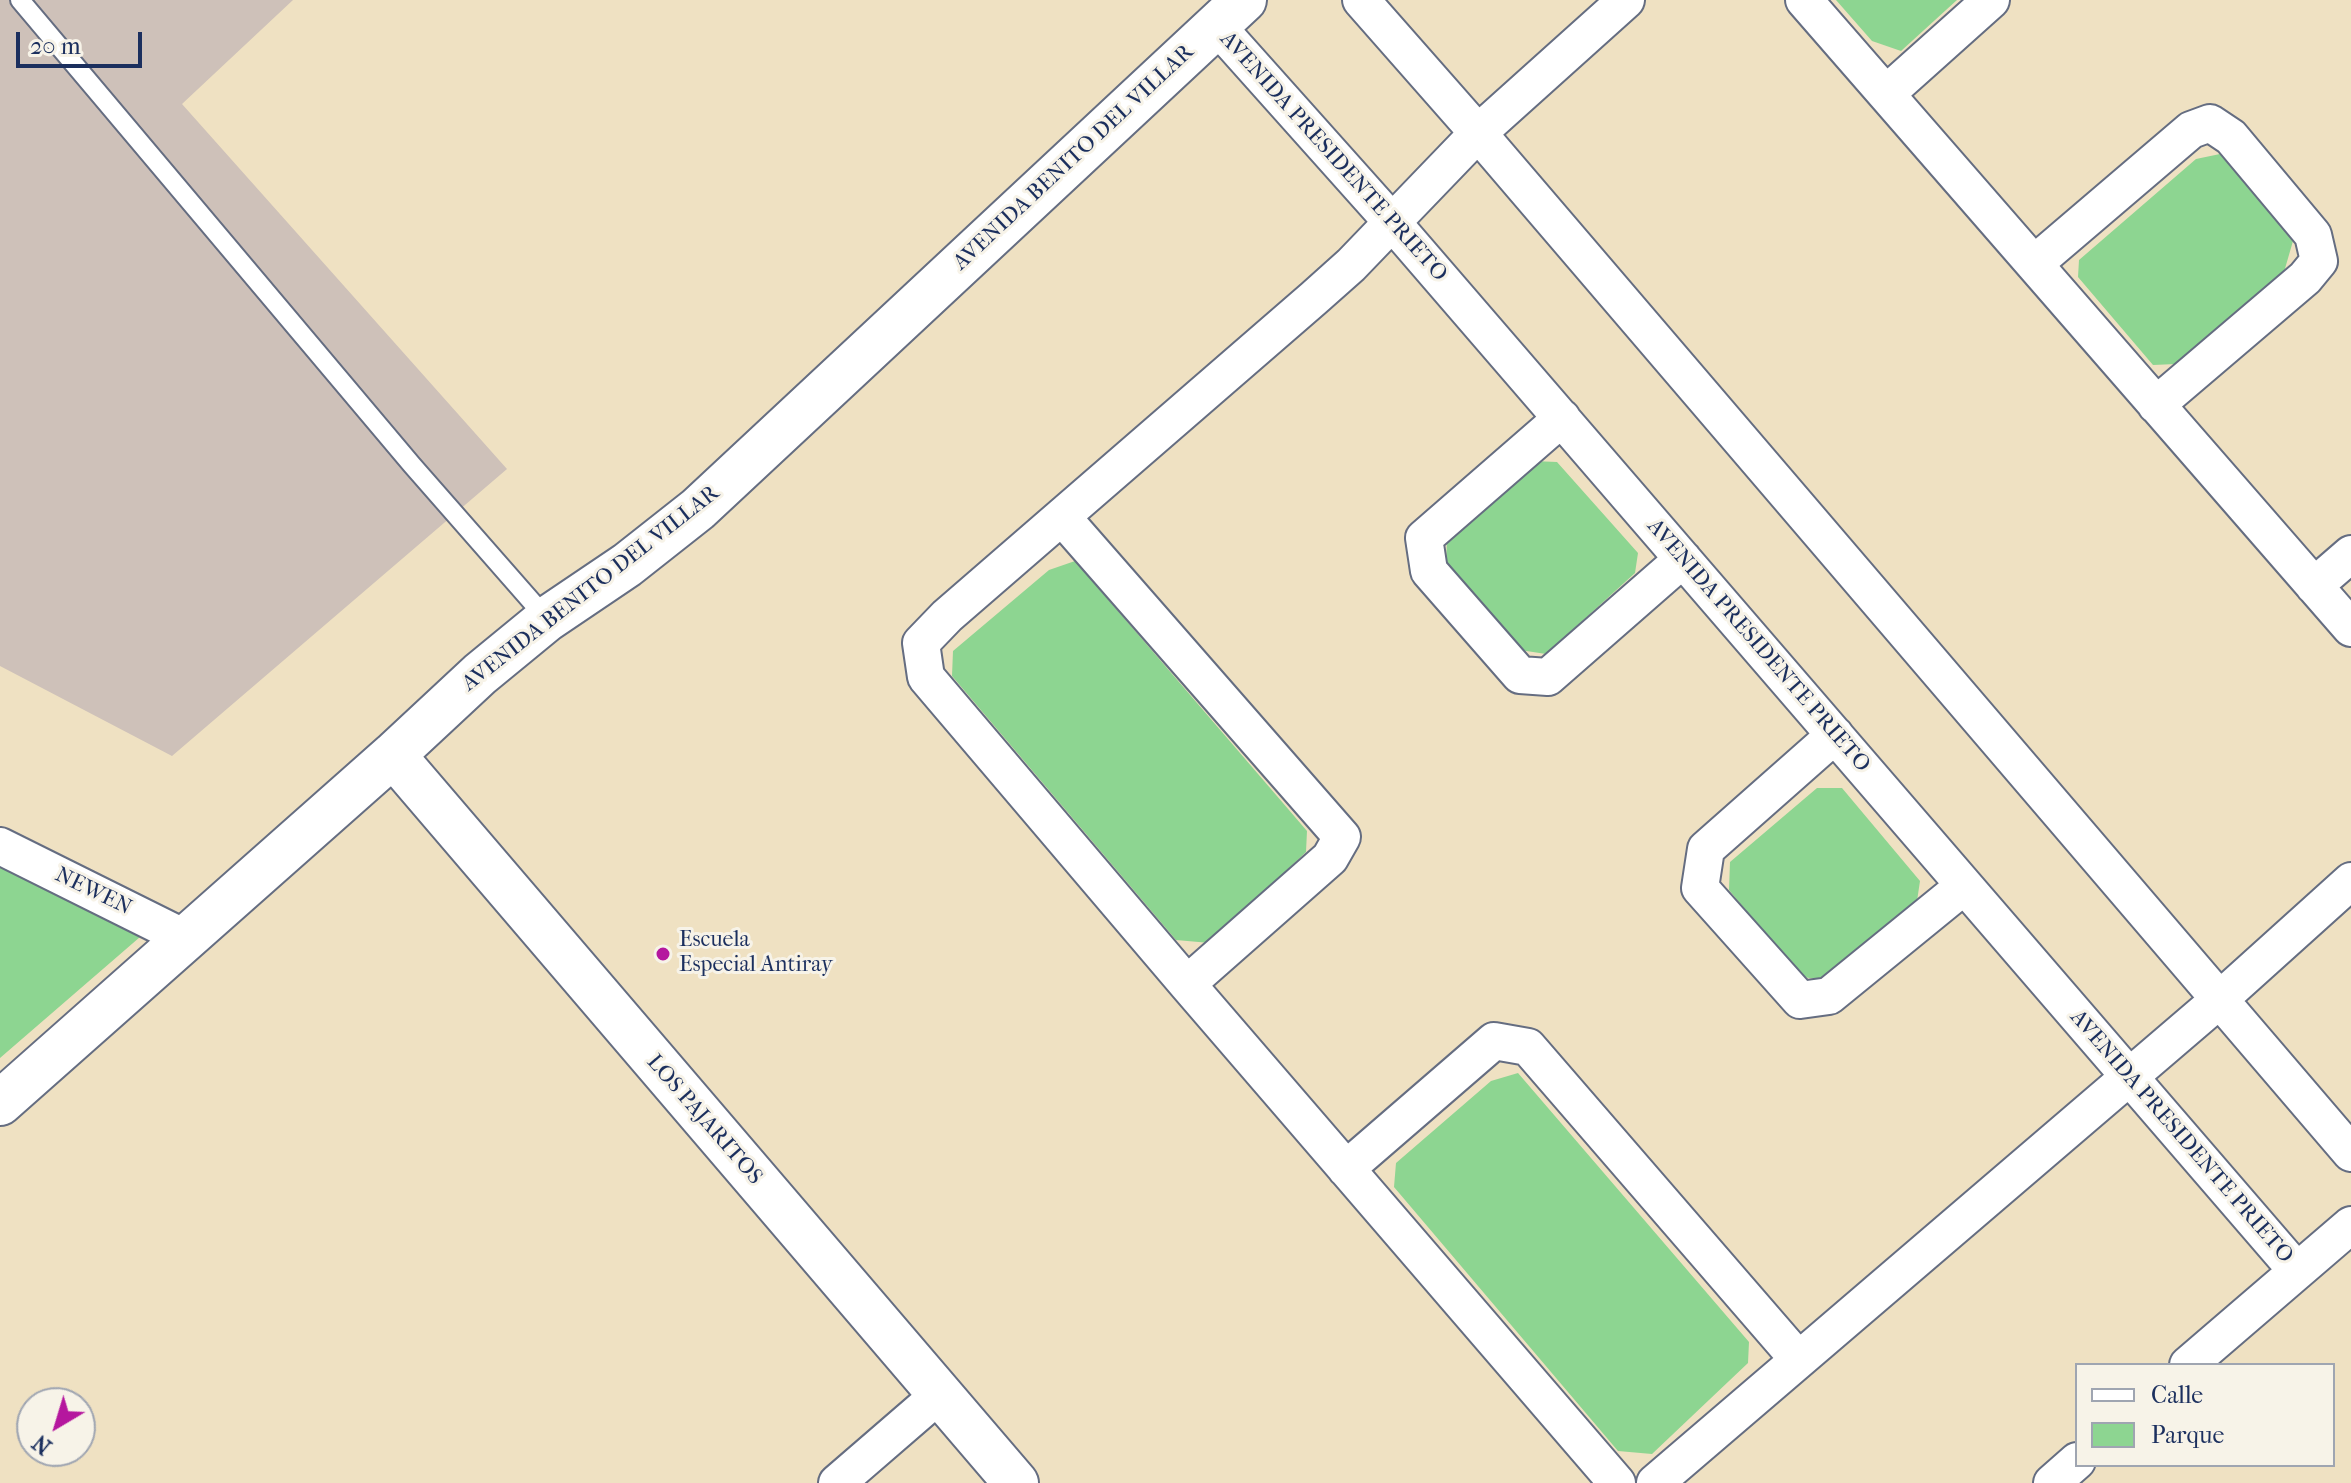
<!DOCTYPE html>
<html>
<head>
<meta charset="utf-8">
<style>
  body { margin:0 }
  #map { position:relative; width:2351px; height:1483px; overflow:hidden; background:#efe1c2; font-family:"IM FELL French Canon",serif }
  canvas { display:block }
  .legend { position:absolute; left:2075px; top:1363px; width:260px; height:104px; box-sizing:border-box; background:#f7f3e8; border:2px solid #9fa5b1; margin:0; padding:10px 14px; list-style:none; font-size:24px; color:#1b2f5e }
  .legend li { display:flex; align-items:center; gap:16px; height:40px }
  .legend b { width:40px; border:2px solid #9fa5b1 }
  .north { position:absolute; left:16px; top:1387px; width:80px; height:80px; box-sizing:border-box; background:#f7f3e8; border:2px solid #9fa5b1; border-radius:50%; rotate:218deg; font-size:22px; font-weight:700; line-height:32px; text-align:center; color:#1b2f5e }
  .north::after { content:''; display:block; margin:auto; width:28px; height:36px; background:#b5179e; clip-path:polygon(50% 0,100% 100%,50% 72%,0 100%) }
  .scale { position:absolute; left:16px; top:32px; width:126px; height:36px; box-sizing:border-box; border:4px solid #1b2f5e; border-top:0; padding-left:10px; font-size:24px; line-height:28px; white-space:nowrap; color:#1b2f5e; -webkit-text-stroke:6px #f7f3e8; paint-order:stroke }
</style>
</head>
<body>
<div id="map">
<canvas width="2351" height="1483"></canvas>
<ul class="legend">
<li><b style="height:10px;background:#fff"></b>Calle</li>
<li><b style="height:22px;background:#8dd591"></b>Parque</li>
</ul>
<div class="north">N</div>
<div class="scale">20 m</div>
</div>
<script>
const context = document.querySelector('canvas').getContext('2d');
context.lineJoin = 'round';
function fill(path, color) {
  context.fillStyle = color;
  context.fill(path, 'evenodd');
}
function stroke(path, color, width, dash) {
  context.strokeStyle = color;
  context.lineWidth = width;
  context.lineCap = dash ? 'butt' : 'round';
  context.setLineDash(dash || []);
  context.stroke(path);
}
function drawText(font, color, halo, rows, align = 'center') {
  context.font = font + ' "IM FELL French Canon",serif';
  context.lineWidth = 6;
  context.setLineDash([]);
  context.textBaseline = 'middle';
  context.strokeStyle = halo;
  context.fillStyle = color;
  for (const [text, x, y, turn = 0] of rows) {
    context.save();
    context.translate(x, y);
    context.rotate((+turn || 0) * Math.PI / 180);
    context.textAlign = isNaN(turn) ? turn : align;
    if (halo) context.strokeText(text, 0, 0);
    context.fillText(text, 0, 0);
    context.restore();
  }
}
const industrial = new Path2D(`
  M0,0H293L182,104L507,469L172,756L0,666Z`);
const green = new Path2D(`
  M1836,0H1957L1901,51L1872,41Z
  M2220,154L2293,241L2284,272L2176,364L2153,365L2078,277L2079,260L2196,159Z
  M1533,461L1557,462L1638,553L1635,573L1546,654L1520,650L1446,567L1447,537Z
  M1075,561L1307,831L1306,852L1210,943L1176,940L952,676L953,651L1049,570Z
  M1817,788H1842L1920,881L1917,901L1827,980L1801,977L1729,890L1730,862Z
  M0,864L140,937L0,1058Z
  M1518,1073L1749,1342L1748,1363L1652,1454L1618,1451L1394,1187L1396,1163L1491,1081Z`);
const lane = new Path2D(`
  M20,0L412,465L547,619`);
const street = new Path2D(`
  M1361,0L1478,133L2351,1153
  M1804,0L2351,628
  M1216,25L1392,222L2297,1271
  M1886,94L1991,0
  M2034,264L2191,130L2210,123L2231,137L2313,235L2319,261L2305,278L2156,405
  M1562,418L1424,538L1429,571L1520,675L1548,677L1683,559
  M1062,517L1342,837L1330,858L1187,984
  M2314,586L2351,554
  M1835,735L1706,849L1700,888L1800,1000L1829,996L1964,886
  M0,846L187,939
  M1346,1169L1494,1041L1528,1047L1798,1359
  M2188,1365L2351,1225
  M837,1483L940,1394
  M1617,1483L1187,984L926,677L921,643L947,616L1314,298L1351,265L1478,133L1626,0
  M1655,1483L2219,1000L2351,881
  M2052,1483L2077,1461`);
const secondary = new Path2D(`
  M393,755L1016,1483
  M0,1103L393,755L480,674L547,619L627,565L698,509L1244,0`);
const markers = [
  [663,954,8,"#b5179e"]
];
const streetNames = [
  ["AVENIDA PRESIDENTE PRIETO",1333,157,48],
  ["AVENIDA BENITO DEL VILLAR",1074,158,-43],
  ["AVENIDA BENITO DEL VILLAR",591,589,-38],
  ["AVENIDA PRESIDENTE PRIETO",1758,646,49],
  ["NEWEN",93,892,26],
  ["LOS PAJARITOS",704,1120,49],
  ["AVENIDA PRESIDENTE PRIETO",2181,1137,49]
];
const poiNames = [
  ["Escuela",679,941],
  ["Especial Antiray",679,966]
];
fill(industrial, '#cec1b9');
fill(green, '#8dd591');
stroke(lane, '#656d81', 22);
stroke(street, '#656d81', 40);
stroke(secondary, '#656d81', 48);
stroke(lane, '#fff', 18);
stroke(street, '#fff', 36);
stroke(secondary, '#fff', 44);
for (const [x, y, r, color] of markers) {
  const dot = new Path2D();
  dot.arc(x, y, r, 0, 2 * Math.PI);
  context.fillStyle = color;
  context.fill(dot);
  stroke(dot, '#f7f3e8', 3);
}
drawText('22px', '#1b2f5e', '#f7f3e8', streetNames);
drawText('22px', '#1b2f5e', '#f7f3e8', poiNames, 'left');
</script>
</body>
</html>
